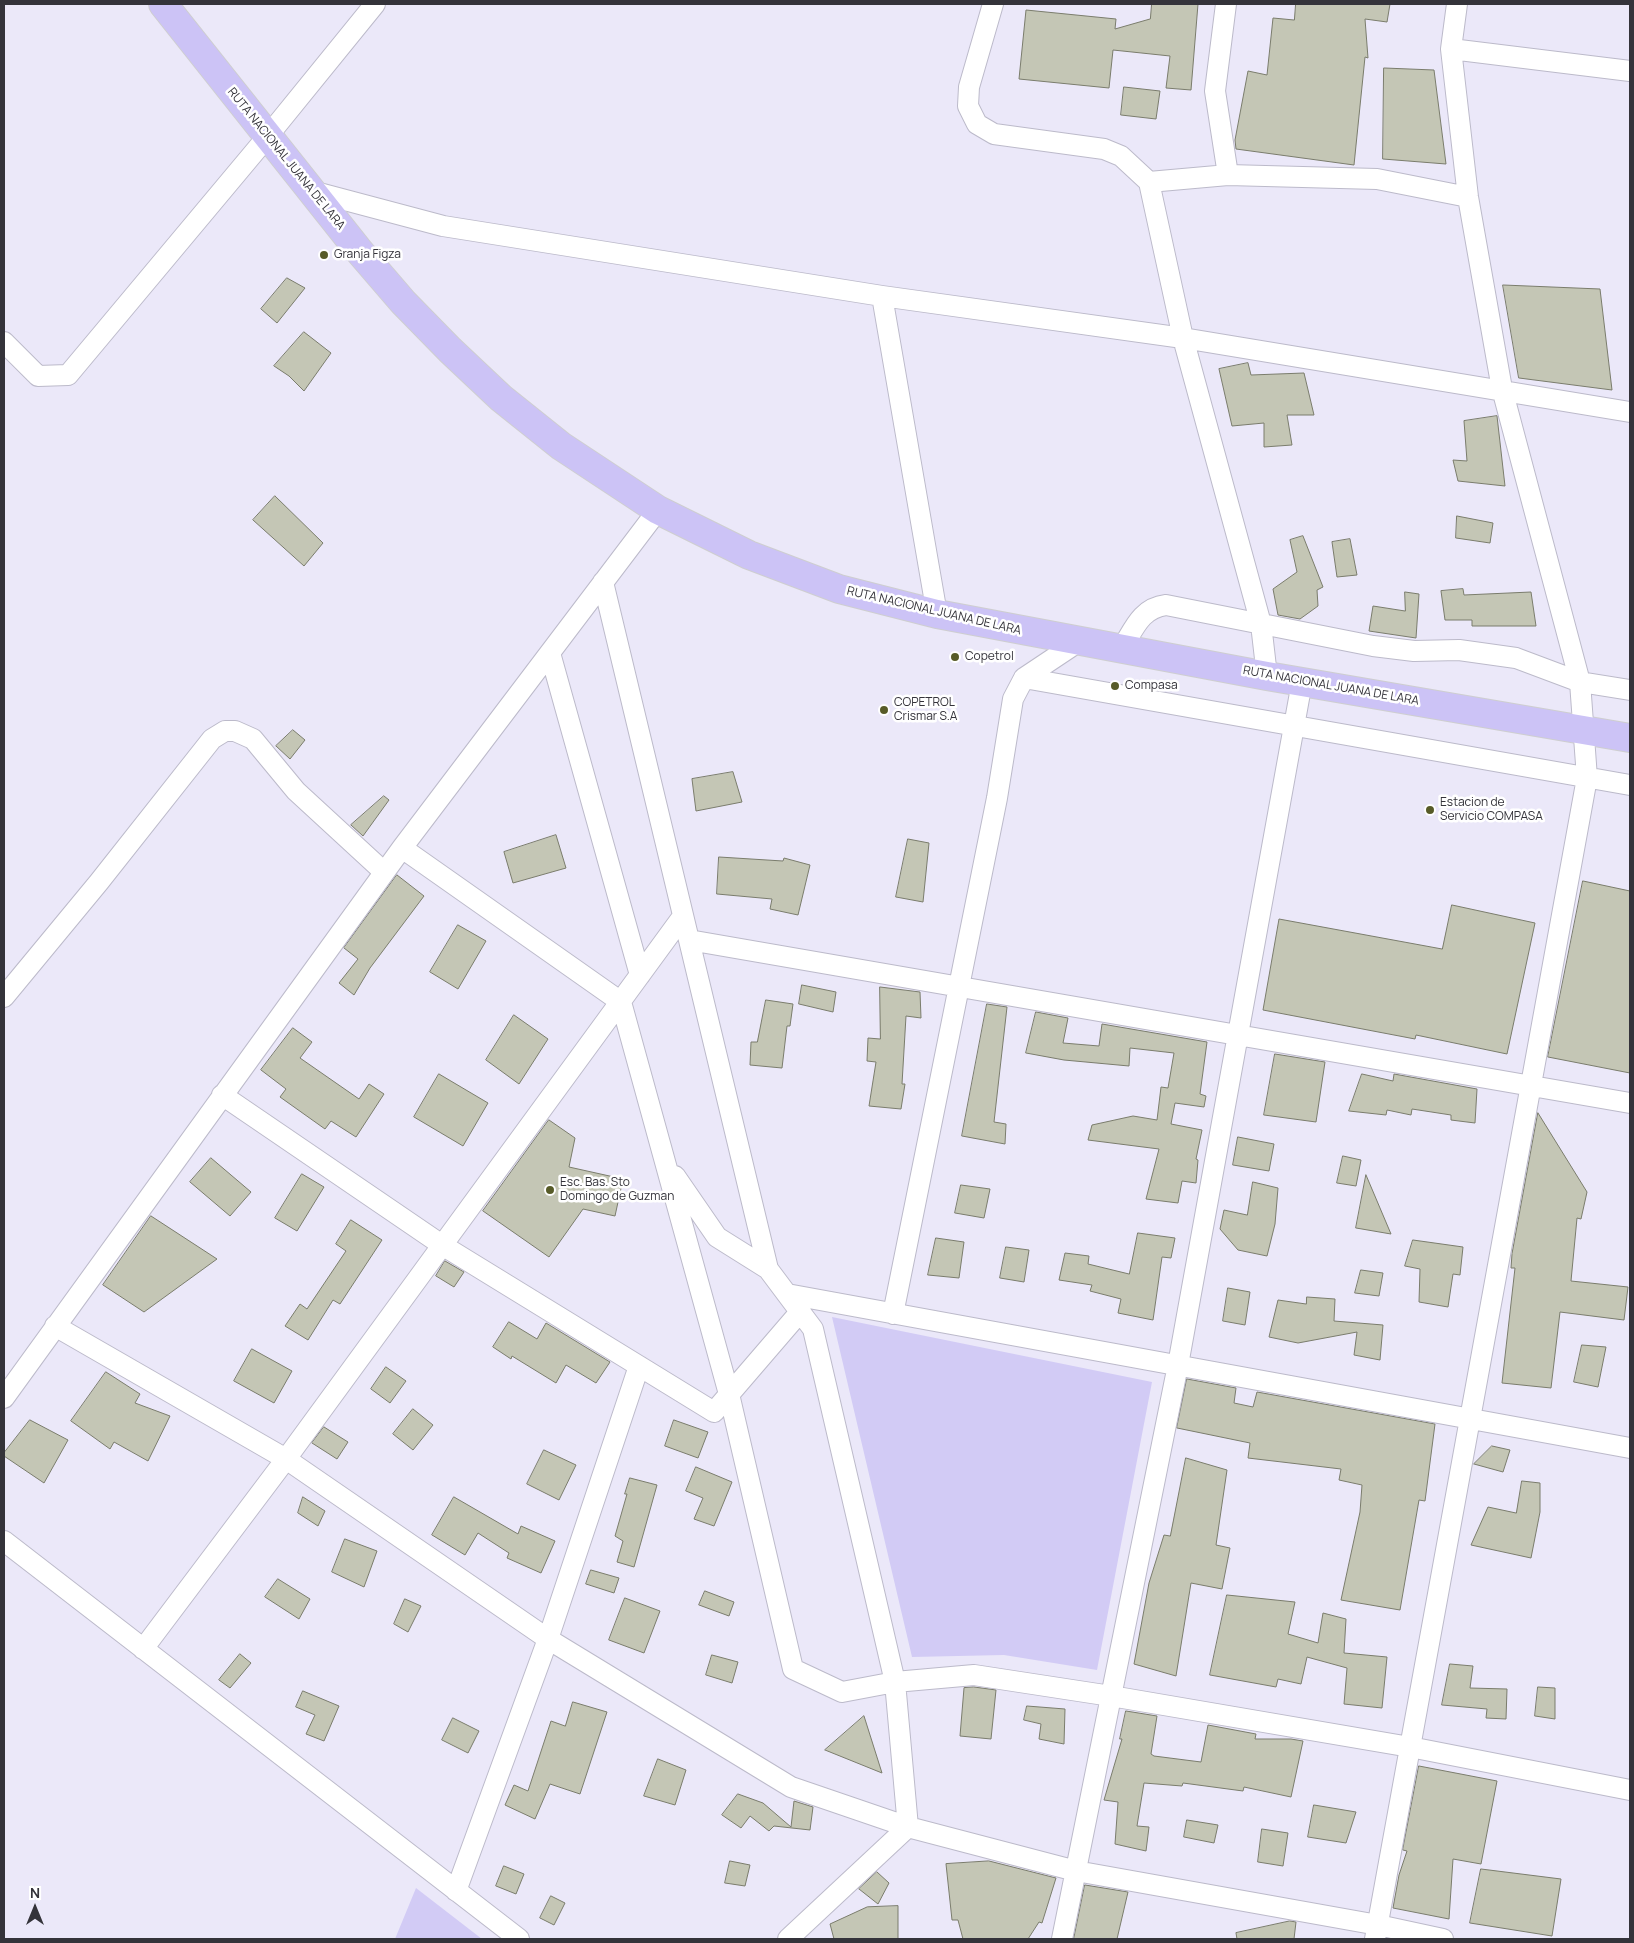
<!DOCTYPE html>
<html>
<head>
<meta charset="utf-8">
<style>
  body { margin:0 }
  #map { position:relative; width:1634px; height:1943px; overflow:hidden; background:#ebe8f9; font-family:Manrope,sans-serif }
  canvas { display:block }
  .frame { position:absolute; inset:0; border:5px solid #34333a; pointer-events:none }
  .north { position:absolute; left:10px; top:1883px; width:50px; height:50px; -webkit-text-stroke:4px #fff; paint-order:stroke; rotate:0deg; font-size:14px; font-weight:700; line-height:20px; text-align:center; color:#34333a }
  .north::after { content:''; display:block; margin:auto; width:18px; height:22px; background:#34333a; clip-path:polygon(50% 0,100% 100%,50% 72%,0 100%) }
</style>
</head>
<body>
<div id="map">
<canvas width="1634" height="1943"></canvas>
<div class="frame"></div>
<div class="north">N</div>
</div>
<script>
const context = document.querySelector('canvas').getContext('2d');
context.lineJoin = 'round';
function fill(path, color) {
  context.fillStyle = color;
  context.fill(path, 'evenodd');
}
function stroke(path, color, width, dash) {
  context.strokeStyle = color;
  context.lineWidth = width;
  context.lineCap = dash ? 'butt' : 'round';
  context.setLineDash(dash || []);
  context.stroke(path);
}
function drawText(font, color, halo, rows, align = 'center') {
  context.font = font + ' Manrope,sans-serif';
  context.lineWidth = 5;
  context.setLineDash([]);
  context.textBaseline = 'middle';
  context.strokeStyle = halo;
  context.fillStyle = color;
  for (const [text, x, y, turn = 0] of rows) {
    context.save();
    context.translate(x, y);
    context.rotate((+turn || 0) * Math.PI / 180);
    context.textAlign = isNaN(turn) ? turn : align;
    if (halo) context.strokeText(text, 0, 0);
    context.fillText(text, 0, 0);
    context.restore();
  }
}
const green = new Path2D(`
  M832,1317L1152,1382L1097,1670L1004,1655L912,1657Z
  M416,1888L482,1939H395Z`);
const building = new Path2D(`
  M1152,4H1198L1191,90L1166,88L1170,56L1113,50L1109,88L1019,79L1026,10L1116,19L1115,29L1150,19Z
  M1296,4H1390L1387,22L1365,19L1368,58L1365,57L1354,165L1236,149L1235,140L1248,71L1267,75L1273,18L1294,20Z
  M1384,68L1434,70L1446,164L1383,159Z
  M1124,87L1160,91L1156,119L1121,115Z
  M287,278L305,288L277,323L261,309Z
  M1503,285L1600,289L1612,390L1519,378Z
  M304,332L331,353L304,391L289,376L274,366Z
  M1248,363L1251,375L1304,373L1314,415H1287L1292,445L1264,447V423L1232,426L1219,369Z
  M1497,416L1505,486L1458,481L1453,460L1467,461L1464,421Z
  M275,496L323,543L304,566L253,520Z
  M1457,516L1493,523L1490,543L1456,538Z
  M1303,536L1323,587L1317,590L1318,606L1300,619L1278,615L1273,589L1297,572L1290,540Z
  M1350,539L1357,575L1337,577L1332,542Z
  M1463,589L1464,595L1531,592L1536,626H1472V620H1445L1441,591Z
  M1405,592L1419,594L1416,638L1369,631L1373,606L1405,611Z
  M293,730L305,740L290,759L276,746Z
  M733,772L742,802L696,811L692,779Z
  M384,796L389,800L363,836L351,825Z
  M556,835L566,868L513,883L504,852Z
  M908,839L929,843L923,902L896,897Z
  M719,857L783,861L784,858L810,865L798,915L770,909L772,899L717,894Z
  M397,875L424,896L370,968L354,995L339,983L358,959L344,948Z
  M1583,881L1630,891V1073L1548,1057Z
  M1452,905L1535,923L1507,1054L1416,1035L1415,1039L1263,1010L1279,919L1442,949Z
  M458,925L486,941L458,989L430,972Z
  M802,985L836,992L833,1012L799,1004Z
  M880,987L920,992L921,1018L906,1016L902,1084H905L901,1109L869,1106L876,1062L867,1061L868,1038L880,1039Z
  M766,1000L793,1004L790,1026H787L782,1068L750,1065L751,1042H757Z
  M987,1004L1007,1007L994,1122L1006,1124L1005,1144L962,1136Z
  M1036,1012L1068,1018L1063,1043L1099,1046L1102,1024L1207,1042L1200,1094L1206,1096L1204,1107L1175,1103L1171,1124L1202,1130L1196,1159L1198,1160L1196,1183L1182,1181L1178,1203L1146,1199L1159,1149L1088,1140L1092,1125L1133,1116L1157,1120L1161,1087L1168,1088L1174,1053L1130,1048L1129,1066L1064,1060L1026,1053Z
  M514,1015L548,1039L519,1084L486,1060Z
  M293,1028L312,1042L300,1058L359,1099L369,1084L384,1094L356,1137L331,1121L325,1129L280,1097L286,1089L261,1070Z
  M1275,1054L1325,1062L1316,1122L1264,1115Z
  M439,1074L488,1103L463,1146L414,1117Z
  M1362,1074L1393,1081L1394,1074L1477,1089L1475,1123L1451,1120V1115L1412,1109L1411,1115L1387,1110L1386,1115L1349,1111Z
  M1538,1113L1587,1192L1581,1219L1577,1218L1571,1281L1628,1287L1624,1320L1560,1312L1551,1388L1502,1383L1515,1268H1511L1512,1254Z
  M549,1120L575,1138L569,1167L623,1179L615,1216L583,1209L549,1257L483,1211Z
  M1238,1137L1274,1144L1269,1171L1233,1165Z
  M1343,1156L1361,1160L1356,1186L1337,1183Z
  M211,1158L251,1192L230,1216L190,1182Z
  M302,1174L324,1187L297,1231L275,1218Z
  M1366,1175L1391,1234L1356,1228Z
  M1253,1182L1278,1188L1275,1224L1267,1256L1238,1250L1220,1229L1224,1210L1247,1215Z
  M961,1185L990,1189L984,1218L955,1213Z
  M151,1216L217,1259L144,1312L103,1285Z
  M351,1220L382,1240L340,1304L333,1300L308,1340L285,1326L300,1304L307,1309L346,1251L336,1244Z
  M1138,1233L1175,1238L1171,1258L1162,1257L1153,1320L1118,1313L1121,1299L1090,1291L1092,1285L1059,1280L1065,1253L1089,1256L1088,1264L1129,1274Z
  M936,1238L964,1242L959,1278L928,1275Z
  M1413,1240L1463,1247L1460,1275L1453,1274L1448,1307L1419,1302L1420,1269L1405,1266Z
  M1006,1247L1029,1250L1024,1282L1000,1278Z
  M445,1261L464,1272L454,1287L436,1276Z
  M1361,1270L1383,1273L1379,1296L1355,1293Z
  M1228,1288L1250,1292L1245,1325L1223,1321Z
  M1307,1297L1335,1299L1334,1321L1383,1325L1380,1360L1354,1355L1357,1332L1298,1343L1269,1337L1278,1300L1306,1304Z
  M509,1322L537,1339L546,1323L610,1362L596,1383L566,1365L556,1383L512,1356L511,1359L493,1347Z
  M1582,1345L1606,1347L1598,1387L1574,1382Z
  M252,1349L292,1371L274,1403L234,1381Z
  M386,1367L406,1381L390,1403L371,1389Z
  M106,1372L140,1394L135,1403L170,1416L148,1461L114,1442L110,1449L71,1421Z
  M1187,1379L1236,1388L1234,1403L1253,1407L1257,1392L1435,1424L1425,1501L1419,1500L1400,1610L1341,1600L1360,1512L1362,1485L1339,1480L1341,1469L1248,1458L1250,1443L1177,1428Z
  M413,1409L433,1425L413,1450L393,1434Z
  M30,1420L68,1440L44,1483L4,1456V1453Z
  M674,1420L708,1432L698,1458L665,1446Z
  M324,1427L348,1442L337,1459L312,1443Z
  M1492,1446L1510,1450L1503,1472L1474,1464Z
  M544,1450L576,1465L559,1500L527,1484Z
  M1186,1458L1227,1470L1216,1545L1230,1548L1222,1589L1191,1583L1176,1676L1134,1664L1149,1583L1164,1535L1170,1536Z
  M696,1467L732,1482L714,1526L694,1519L703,1498L686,1491Z
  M630,1478L657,1485L634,1567L617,1562L623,1541L615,1536L627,1494H625Z
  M1522,1481L1540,1483V1512L1531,1558L1471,1545L1488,1507L1516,1513Z
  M303,1497L325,1511L318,1526L298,1513Z
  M454,1497L518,1534L521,1526L555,1541L541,1573L507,1558L509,1553L478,1533L465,1555L432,1535Z
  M345,1539L377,1551L364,1587L332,1572Z
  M591,1570L619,1578L614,1593L586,1584Z
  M278,1579L310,1599L299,1619L265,1597Z
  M705,1591L734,1602L729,1616L699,1605Z
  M1227,1595L1295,1602L1288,1634L1318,1643L1323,1613L1346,1619L1344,1653L1387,1657L1382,1708L1344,1704L1347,1668L1307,1657L1301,1684L1278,1679L1276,1687L1210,1675Z
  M625,1598L660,1611L644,1653L609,1640Z
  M405,1599L421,1606L408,1632L394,1624Z
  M240,1654L251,1663L230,1688L219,1680Z
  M712,1655L738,1662L732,1683L706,1675Z
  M1450,1664L1473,1666L1470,1688L1507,1689L1506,1719L1486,1718L1487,1709L1442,1705Z
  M974,1687L996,1690L991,1739L960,1736L964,1688Z
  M1538,1687L1555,1688V1719L1535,1716Z
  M303,1691L339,1706L324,1741L306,1734L315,1715L296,1707Z
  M573,1702L607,1712L580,1794L550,1784L535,1819L505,1805L514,1785L528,1791L551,1721L565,1726Z
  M1027,1706L1065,1709L1064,1744L1039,1739L1041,1724L1024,1720Z
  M1126,1711L1157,1716L1151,1754L1154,1756L1201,1762L1208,1725L1256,1734L1255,1739H1291L1303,1741L1291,1797L1244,1787L1243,1791L1183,1783L1182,1786L1144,1783L1137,1826L1149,1827L1146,1851L1115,1844L1118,1802L1104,1800L1122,1739H1120Z
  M864,1716L882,1773L825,1750Z
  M453,1718L479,1731L468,1753L442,1740Z
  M658,1759L686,1770L675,1805L644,1796Z
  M1419,1766L1497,1781L1481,1864L1453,1859L1449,1919L1393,1908L1399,1875L1407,1851L1403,1850Z
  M738,1794L763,1803L791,1827L794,1801L813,1807L810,1830L774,1826L769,1831L750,1816L741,1828L722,1815Z
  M1314,1805L1356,1812L1346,1843L1308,1837Z
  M1187,1820L1218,1825L1214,1843L1184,1837Z
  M1262,1829L1288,1833L1283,1866L1258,1862Z
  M730,1861L750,1865L745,1886L725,1883Z
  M989,1861L1056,1878L1042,1923L1039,1922L1028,1939H963L958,1920H952L946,1864Z
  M504,1866L524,1874L516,1894L496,1886Z
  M1481,1869L1561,1879L1552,1936L1470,1923Z
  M877,1872L889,1883L878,1904L859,1889Z
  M1085,1885L1128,1892L1117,1939H1074Z
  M551,1896L565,1903L554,1925L540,1918Z
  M898,1906V1939H834L830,1924L867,1907Z
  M1290,1921L1296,1922L1294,1939H1237L1236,1933Z`);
const minor = new Path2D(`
  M993,4L969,87L968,106L977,124L994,134L1104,149L1121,156L1149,182L1183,338L1261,624L1267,676
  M1226,4L1215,91L1228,175
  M1451,49L1630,71
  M1149,182L1228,175L1377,179L1468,197
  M315,192L443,226L882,296L1183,338L1630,412
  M882,296L937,614
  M4,342L38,376L68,375L267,137L375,4
  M603,582L768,1269L813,1329L895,1682L908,1827L788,1939
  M1122,648C1134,629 1141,608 1166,605L1373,646L1414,651L1459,650L1516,658L1580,682L1630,690
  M550,653L640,975
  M1024,678L1630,785
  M402,848L621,1002L729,1394L793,1669L842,1692L895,1682L974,1675L1111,1696L1410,1747L1630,1790
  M689,940L1630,1103
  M4,997L99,882L212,739L225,731H235L253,739L296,791L384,872
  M222,1095L442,1245L714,1412L800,1312
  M675,1176L717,1237L768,1269
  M787,1294L1630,1448
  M893,1314L997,798L1013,699L1024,678L1078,642
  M55,1326L286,1459L548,1639L791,1787L908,1827L1076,1871L1378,1925L1443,1939
  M4,1398L402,848L658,510
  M4,1541L519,1939
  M143,1649L286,1459L683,916
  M456,1891L548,1639L639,1366
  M1062,1939L1178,1365L1302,682
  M1375,1939L1587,778L1580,682L1502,389L1468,197L1451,49L1457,4`);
const highway = new Path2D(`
  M163,4L360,252L403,302L450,350L501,398L561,446L658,510L749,555L839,589L937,614L1267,676L1630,738`);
const markers = [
  [324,255,5,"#575b28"],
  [955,657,5,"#575b28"],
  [1115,686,5,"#575b28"],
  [884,710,5,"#575b28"],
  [1430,810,5,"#575b28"],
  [550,1190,5,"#575b28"]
];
const streetNames = [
  ["RUTA NACIONAL JUANA DE LARA",286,159,51],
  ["RUTA NACIONAL JUANA DE LARA",934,611,13],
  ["RUTA NACIONAL JUANA DE LARA",1331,686,10]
];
const poiNames = [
  ["Granja Figza",334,255],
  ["Copetrol",965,657],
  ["Compasa",1125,686],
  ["COPETROL",894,703],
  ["Crismar S.A",894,717],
  ["Estacion de",1440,803],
  ["Servicio COMPASA",1440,817],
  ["Esc. Bas. Sto",560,1183],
  ["Domingo de Guzman",560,1197]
];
fill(green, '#d2cbf5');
fill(building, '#c4c6b5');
stroke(building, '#7a7c6c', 1);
stroke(minor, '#bcbaca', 22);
stroke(highway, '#ceced0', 30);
stroke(minor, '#fff', 20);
stroke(highway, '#ccc3f6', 28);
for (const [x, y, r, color] of markers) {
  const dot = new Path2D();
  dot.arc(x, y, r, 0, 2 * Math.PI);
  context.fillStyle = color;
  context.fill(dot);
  stroke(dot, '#fff', 2);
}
drawText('12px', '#34333a', '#fff', streetNames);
drawText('12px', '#34333a', '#fff', poiNames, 'left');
</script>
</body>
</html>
